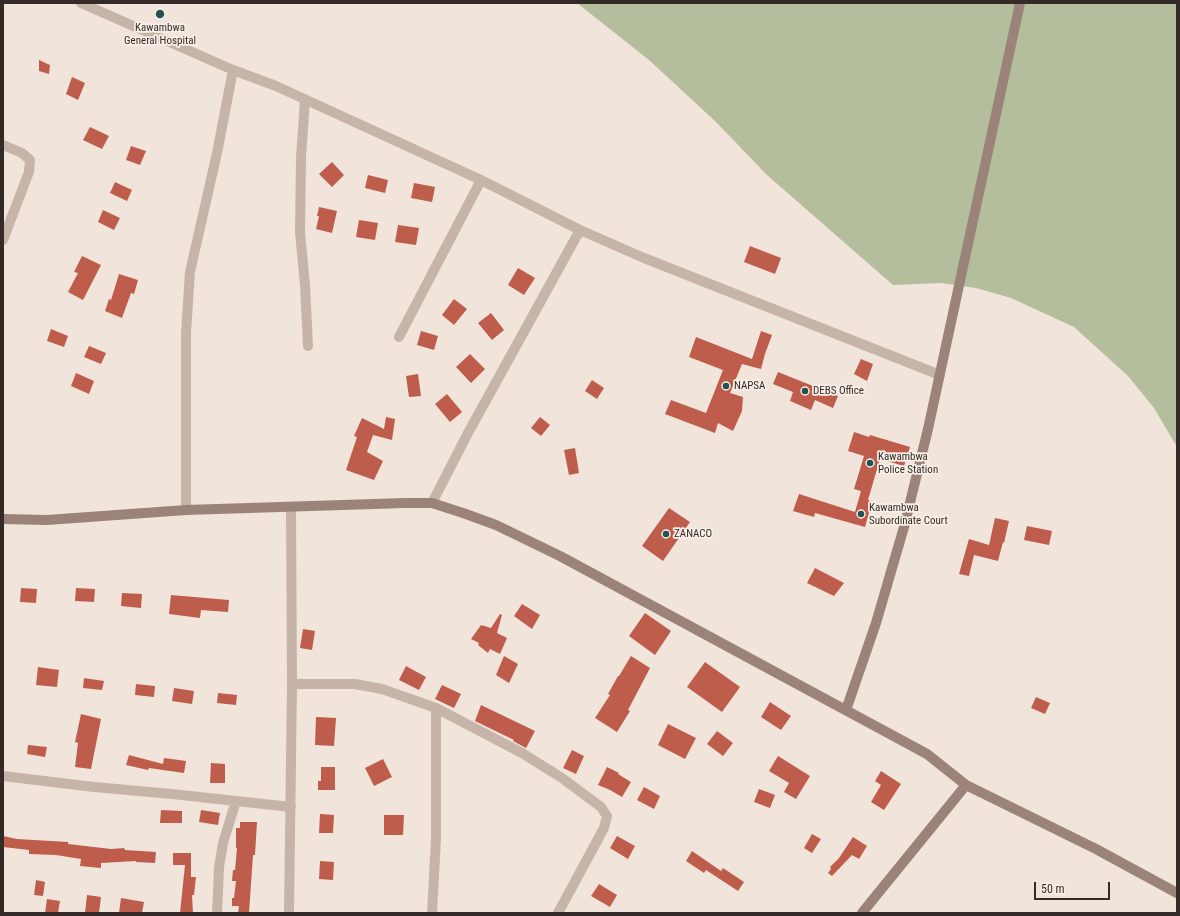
<!DOCTYPE html>
<html>
<head>
<meta charset="utf-8">
<style>
  body { margin:0 }
  #map { position:relative; width:1180px; height:916px; overflow:hidden; background:#f0e4db; font-family:"Roboto Condensed",sans-serif }
  canvas { display:block }
  .frame { position:absolute; inset:0; border:4px solid #342b28; pointer-events:none }
  .scale { position:absolute; left:1034px; top:882px; width:76px; height:18px; box-sizing:border-box; border:2px solid #342b28; border-top:0; padding-left:5px; font-size:12px; line-height:14px; white-space:nowrap; color:#342b28; -webkit-text-stroke:3px #f8efe7; paint-order:stroke }
</style>
</head>
<body>
<div id="map">
<canvas width="1180" height="916"></canvas>
<div class="frame"></div>
<div class="scale">50 m</div>
</div>
<script>
const context = document.querySelector('canvas').getContext('2d');
context.lineJoin = 'round';
function fill(path, color) {
  context.fillStyle = color;
  context.fill(path, 'evenodd');
}
function stroke(path, color, width, dash) {
  context.strokeStyle = color;
  context.lineWidth = width;
  context.lineCap = dash ? 'butt' : 'round';
  context.setLineDash(dash || []);
  context.stroke(path);
}
function drawText(font, color, halo, rows, align = 'center') {
  context.font = font + ' "Roboto Condensed",sans-serif';
  context.lineWidth = 3.5;
  context.setLineDash([]);
  context.textBaseline = 'middle';
  context.strokeStyle = halo;
  context.fillStyle = color;
  for (const [text, x, y, turn = 0] of rows) {
    context.save();
    context.translate(x, y);
    context.rotate((+turn || 0) * Math.PI / 180);
    context.textAlign = isNaN(turn) ? turn : align;
    if (halo) context.strokeText(text, 0, 0);
    context.fillText(text, 0, 0);
    context.restore();
  }
}
const green = new Path2D(`
  M577,3H1177V447L1154,408L1128,376L1074,327L1011,298L976,288L941,283L893,285L767,175L716,122L649,60Z`);
const building = new Path2D(`
  M39,60L50,65L49,74L39,71Z
  M72,77L85,83L78,100L66,94Z
  M90,127L109,136L102,149L83,140Z
  M131,146L146,151L140,165L126,160Z
  M332,162L344,175L332,187L319,174Z
  M368,175L388,180L385,193L365,188Z
  M115,182L132,190L127,201L110,193Z
  M414,183L435,187L432,202L411,198Z
  M319,207L337,211L332,233L316,229L319,216H317Z
  M103,210L120,218L114,230L98,222Z
  M359,220L378,223L375,240L356,237Z
  M398,225L419,228L416,245L395,242Z
  M750,246L781,258L775,274L744,262Z
  M82,256L101,265L83,300L68,292L78,273L74,272Z
  M518,268L535,278L524,295L508,285Z
  M119,274L138,280L134,294L131,293L122,318L105,311L109,299L111,300Z
  M454,299L467,309L454,325L442,315Z
  M491,313L504,330L492,340L478,323Z
  M51,329L68,336L64,347L47,341Z
  M421,331L438,336L434,350L417,345Z
  M761,331L772,335L765,354L761,369L742,364L730,393L743,397L742,411L733,431L718,423L715,433L665,414L671,400L706,413L723,370L689,357L696,337L752,359Z
  M89,346L106,353L101,364L84,357Z
  M470,354L485,369L471,383L456,367Z
  M861,359L873,364L867,381L854,374Z
  M778,372L838,396L833,408L815,400L811,410L790,401L793,392L773,384Z
  M76,373L94,381L89,394L71,386Z
  M418,374L421,396L409,397L406,376Z
  M592,380L604,388L597,399L585,391Z
  M447,394L462,412L450,422L435,404Z
  M386,417L395,419L392,440L373,435L367,452L383,461L374,480L346,470L357,437L354,436L362,418L384,429Z
  M540,417L550,425L541,436L531,428Z
  M854,432L869,437L870,435L910,447L904,466L880,459L868,500L872,502L865,527L815,513L814,517L793,511L799,494L855,512L861,491L854,489L864,456L848,451Z
  M575,448L579,473L569,475L564,450Z
  M669,508L690,522L663,561L642,546Z
  M995,518L1009,521L1004,543L1003,542L998,561L974,555L969,576L959,574L969,539L989,545Z
  M1027,526L1052,531L1049,545L1024,540Z
  M815,568L844,583L834,596L807,583Z
  M21,588L37,589L36,603L20,602Z
  M76,588L95,589L94,602L75,601Z
  M122,593L142,594L141,608L121,606Z
  M171,595L229,600L228,612L201,610L200,618L169,614Z
  M522,604L540,615L532,629L514,616Z
  M645,613L671,631L655,655L629,636Z
  M500,614L502,615L497,633L507,638L500,654L490,649L488,653L478,645L479,643L471,639L481,625L491,628Z
  M303,629L315,631L312,650L300,648Z
  M504,656L518,664L509,683L496,675Z
  M631,656L650,668L628,710L630,711L617,732L595,718L610,695L608,694L618,676H619Z
  M705,662L740,687L722,712L687,687Z
  M406,666L426,677L419,690L399,680Z
  M38,667L59,670L57,687L36,685Z
  M84,678L104,681L102,690L83,688Z
  M136,684L155,686L154,697L135,695Z
  M442,685L461,694L454,708L435,699Z
  M174,688L194,691L192,704L172,701Z
  M218,693L237,695L236,705L217,703Z
  M1036,697L1050,703L1045,714L1031,708Z
  M770,702L791,716L781,730L761,717Z
  M481,705L535,731L526,748L513,741L514,740L475,721Z
  M81,714L101,719L91,769L75,767L78,743L75,742Z
  M316,717L336,718L334,746L315,745Z
  M668,724L696,738L685,759L658,745Z
  M717,731L733,743L723,756L707,744Z
  M28,745L47,747L45,757L27,754Z
  M572,750L584,756L576,774L563,768Z
  M129,755L163,764L164,758L186,761L184,773L149,768L148,770L126,765Z
  M778,756L810,776L796,799L784,792L789,783L769,771Z
  M383,759L392,777L374,786L365,768Z
  M211,763L225,764V783H210Z
  M321,767H335V790H318V781H321Z
  M607,767L619,773L618,774L631,782L622,797L610,790L598,785Z
  M881,771L901,784L884,810L871,802L881,785L875,781Z
  M644,787L660,796L654,809L637,800Z
  M759,789L775,795L770,808L754,802Z
  M161,810L182,811V823H160Z
  M201,810L220,813L218,825L199,822Z
  M320,814L334,815L333,833H319Z
  M384,815H404L403,835H384Z
  M240,822H257L255,855H253L249,913H238L239,906H232V898H234L236,881H232L233,870H235L237,848H236V828H240Z
  M812,834L821,839L812,853L804,848Z
  M3,836L17,839L68,842V844L111,849L124,848L125,850L156,852L155,863L136,862V861L101,863V868L80,866L81,859L56,855L29,854V850L3,847Z
  M617,836L635,846L628,859L610,848Z
  M853,837L867,846L859,859L852,855L832,876L828,873L831,869L830,867L839,858Z
  M692,851L721,871L723,868L744,882L738,891L706,870L704,873L686,861Z
  M173,853H191V877H196L194,895H192L193,913H180L185,865H173Z
  M320,861L334,862L333,880L319,879Z
  M36,880L45,882L43,896L34,895Z
  M599,884L617,895L610,907L591,896Z
  M87,895L101,897L99,913H85Z
  M121,898L144,902L142,913H119Z
  M47,899L60,901L58,913H45Z`);
const street = new Path2D(`
  M81,3L233,70L276,86L481,180L580,230L644,258L940,375
  M305,100L301,157L300,233L305,285L308,346
  M3,145L22,153L30,160L29,172L3,240
  M399,337L481,180
  M432,503L468,433L580,230
  M186,510V333L190,272L217,153L233,70
  M292,684H355L382,689L436,708L522,753L562,778L601,807L607,816L604,828L558,913
  M3,776L94,787L172,794L291,807
  M217,913L219,867L223,843L236,801
  M289,913L292,684L291,507
  M432,913L436,839V708`);
const secondary = new Path2D(`
  M3,519L47,520L186,510L405,503H432L463,513L496,525L560,556L927,754L966,785L1096,849L1177,893
  M846,710L876,623L904,527L928,429L1020,3
  M862,913L966,785`);
const markers = [
  [160,14,5,"#205353"],
  [726,386,4,"#205353"],
  [805,391,4,"#205353"],
  [870,463,4,"#205353"],
  [861,514,4,"#205353"],
  [666,534,4,"#205353"]
];
const poiNames = [
  ["Kawambwa",160,28,"center"],
  ["General Hospital",160,41,"center"],
  ["NAPSA",734,386],
  ["DEBS Office",813,391],
  ["Kawambwa",878,457],
  ["Police Station",878,470],
  ["Kawambwa",869,508],
  ["Subordinate Court",869,521],
  ["ZANACO",674,534]
];
fill(green, '#b5be9c');
fill(building, '#be5d4b');
stroke(street, '#c7b4a8', 10);
stroke(secondary, '#9b8379', 10);
for (const [x, y, r, color] of markers) {
  const dot = new Path2D();
  dot.arc(x, y, r, 0, 2 * Math.PI);
  context.fillStyle = color;
  context.fill(dot);
  stroke(dot, '#f8efe7', 1.5);
}
drawText('11px', '#342b28', '#f8efe7', poiNames, 'left');
</script>
</body>
</html>
